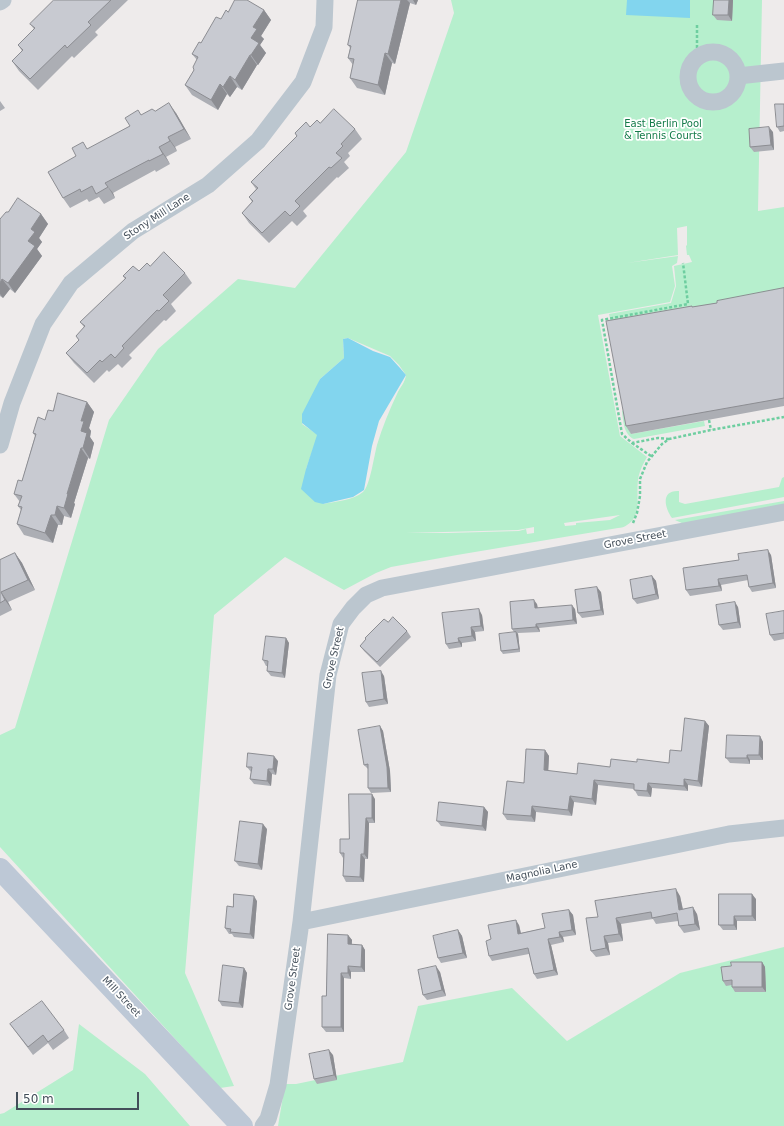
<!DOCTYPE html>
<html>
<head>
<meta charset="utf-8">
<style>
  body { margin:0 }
  #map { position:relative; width:784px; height:1126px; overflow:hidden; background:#eeebeb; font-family:"DejaVu Sans",sans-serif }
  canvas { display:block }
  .scale { position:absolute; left:16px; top:1092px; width:123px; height:18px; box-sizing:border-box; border:2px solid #434e59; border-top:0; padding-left:5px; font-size:12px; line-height:14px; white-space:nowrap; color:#434e59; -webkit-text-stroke:3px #fff; paint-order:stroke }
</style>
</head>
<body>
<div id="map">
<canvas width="784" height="1126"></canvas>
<div class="scale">50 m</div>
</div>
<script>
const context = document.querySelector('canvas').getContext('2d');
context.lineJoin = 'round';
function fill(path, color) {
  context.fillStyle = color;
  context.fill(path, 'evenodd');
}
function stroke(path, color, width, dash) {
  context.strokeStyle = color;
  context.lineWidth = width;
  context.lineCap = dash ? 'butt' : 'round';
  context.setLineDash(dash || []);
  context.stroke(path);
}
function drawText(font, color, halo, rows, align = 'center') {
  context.font = font + ' "DejaVu Sans",sans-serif';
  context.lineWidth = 3.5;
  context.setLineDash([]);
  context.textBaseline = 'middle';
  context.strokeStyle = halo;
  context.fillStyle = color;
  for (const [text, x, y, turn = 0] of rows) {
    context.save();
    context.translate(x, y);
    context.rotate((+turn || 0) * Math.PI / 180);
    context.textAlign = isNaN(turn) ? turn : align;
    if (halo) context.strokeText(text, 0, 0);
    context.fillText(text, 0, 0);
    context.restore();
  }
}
const green = new Path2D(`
  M451,0H762L758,211L784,207V295L612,327L609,314L671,303L676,286L674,266L692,262L689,255H687L686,246L687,245V226L677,228L678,255L627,263L678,256L677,263L672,266L675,286L670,302L598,315L620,436L647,457C643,464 639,472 638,480C636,494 642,517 627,525C625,527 621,528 618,528L457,555L391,567L376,573L344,590L285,557L214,615L185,973L234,1086L220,1088L0,847V735L15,728L109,420L158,349L238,279L295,288L406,152L454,13ZM348,338L390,356L399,365L406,375C405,383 400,387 397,394C389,411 382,428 377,445C374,456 370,486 363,492C352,501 336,501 323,504L306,469L318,435L302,424L320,379L344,358L343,339ZM620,515L610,520L576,523V525L565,526L564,523ZM534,527V533L527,534L526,529L519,531L448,533H406L518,530Z
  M626,408L631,434L704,421L705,426L634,439C624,435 623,421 622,411Z
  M784,477V497L672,518C665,508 660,490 679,491V502L685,504L779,487L782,478Z
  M784,501V506L684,524L675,520Z
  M784,947V1126H278L285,1084H296L403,1062L418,1006L512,988L567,1041L680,973Z
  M79,1024L145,1074L190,1126H0V1114L4,1113L73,1070Z`);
const water = new Path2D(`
  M627,0H690V18L626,15Z
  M348,338L373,351L390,357L400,368L406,375L379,421L372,446L364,490L353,497L323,504L315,502L301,489L306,469L317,435L302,423V414L320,379L344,358L343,339Z`);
const path = new Path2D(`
  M697,25V58
  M709,420L711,430
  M669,439L658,438L632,443L622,434L602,320L688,304L683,263
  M632,443L651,456
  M633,523L637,513L640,496V479L647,462L662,444L669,439L711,430L784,417`);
const street = new Path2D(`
  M0,2L3,0
  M688 77a25 25 0 1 1 50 0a25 25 0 1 1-50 0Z
  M738,76L784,71
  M0,445L12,403L43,324L71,283L133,231L208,185L258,141L303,82L324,27L325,0
  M301,922L729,834L784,828
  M263,1126L268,1119L278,1085L301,922L328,675L341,624L353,608L366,595L382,588L784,512`);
const secondary = new Path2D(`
  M0,869L242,1126`);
const wall = new Path2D(`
  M54,0H128L95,32L98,35L74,58L72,56L38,90L19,71L12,61L22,51L18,45L34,29L30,24Z
  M358,0H418L416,5L410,3L395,64L392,63L385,95L357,88L350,78L353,65L348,58L350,48L348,45Z
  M733,0L732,21L717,20L713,15Z
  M264,10L271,20L261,36L264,39L260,45L266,53L258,65H257L242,90L237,87L230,97L227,94L218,110L192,95L185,85L194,70L197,60L192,54L201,43L221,19L228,12Z
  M0,101L5,108L0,111Z
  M784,104V131L780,132L777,127Z
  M155,111L176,113L191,139L175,147L177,151L166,157L170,164L156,172L155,170L113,193L115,198L104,204L99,197L89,202L87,199L70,208L63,198L76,156L130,126L142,115Z
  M320,123L355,129L362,139L348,153L350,156L344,162L349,168L338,178L337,177L303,211L307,216L297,226L292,221L269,243L249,223L242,213L252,202L249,197L256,189L251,182L297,137L295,133Z
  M773,132L774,150L754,152L750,147Z
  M41,214L48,224L39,238L42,242L37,249L42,256L15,293L10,289L3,298L0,296V219Z
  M150,266L185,273L192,283L171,304L176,311L166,321L164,320L129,355L132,358L122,368L118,364L109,372L107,370L94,383L74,363L66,353L79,340L76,336L84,327L80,322L125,279L123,276L139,271Z
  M784,288V406L631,434L626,426L693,307L717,303Z
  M87,402L94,412L89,428L91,431L90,437L94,443L90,459L88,458L74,503L75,504L71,518L64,516L62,525H58L53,543L24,535L17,524L21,510L18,506L20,502L14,494L22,481L35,436L33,433L53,411Z
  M15,553L22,563L35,590L8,602L12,610L0,616V560Z
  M771,555L776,588L752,592L749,587L748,580L721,585L722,591L690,596L686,590L739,560Z
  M652,576L656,581L659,599L637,604L633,599Z
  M601,592L604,615L582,618L578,613Z
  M537,604L538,608L575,609L577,624L539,628L540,632L518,633L520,652L503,654L501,651L514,632L512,629Z
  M738,607L741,628L723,630L719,625Z
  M784,611V639L774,641L770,635Z
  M482,615L484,631L475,632L476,641L462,643V647L449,649L446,644Z
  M407,631L411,637L380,667L364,651L360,646L366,640L365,638Z
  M286,638L289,643L285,678L271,676L267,671L268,666H266L263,660Z
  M384,676L388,704L369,707L366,702Z
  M705,721L709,726L702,787L688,785V791L652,788L651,797L638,796L634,789L598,785L596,805L574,802L572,816L536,812L535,822L507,820L503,814L545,750L549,756L548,771L577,774L637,762L669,763L681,751Z
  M380,726L383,731L390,771L391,792L371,793L368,788V769L364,765Z
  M760,736L763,742V760H750V764L730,763L726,758Z
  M278,761L276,775L272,774L271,786L254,784L250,779L251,772L247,767Z
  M375,799V823H369L368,859H365L364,882H346L343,876V858L340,853L349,839Z
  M484,807L488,812L486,831L441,826L437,821Z
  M267,829L262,870L239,866L235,861Z
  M680,896L683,909L697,914L700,930L684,933L679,926L678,921L656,924L653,919L621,924L623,941L608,943L610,955L596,957L591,951L598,917Z
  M756,899V921H737V930H723L719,925Z
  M257,901L254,939L234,937L232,934H229L225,928L233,907Z
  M569,910L573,915L576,935L563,937L564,942L551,945L558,975L537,979L534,974L529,954L492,961L489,956L491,939L519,925L521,933L545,928Z
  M458,930L462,936L467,958L441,963L438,958Z
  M348,935L352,940V945H362L365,950V972H351V979L344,978V1032H326L322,1027L326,996Z
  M762,962L765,967L766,992H735L732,987V985L726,986L723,981L731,966Z
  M244,968L247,973L243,1008L222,1006L219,1001Z
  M440,972L446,996L427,1000L423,995Z
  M10,1024L64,1030L69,1038L53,1050L48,1043L33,1055Z
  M333,1055L337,1080L317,1084L314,1079Z`);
const shadedWall = new Path2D(`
  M401,0H407L410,3L395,64L388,54Z
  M413,0H418L416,5Z
  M729,0H733L732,21L728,15Z
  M264,10L271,20L261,36L264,39L260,45L266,53L258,65L251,55V38L253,27Z
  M385,53L392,63L385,95L378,85Z
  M250,55L257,65L242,90L235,80Z
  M230,76L237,87L230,97L223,87Z
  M220,84L227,94L218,110L211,100Z
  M169,103L176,113L191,139L184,129Z
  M769,127L773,132L774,150L771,145Z
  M168,137L175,147L177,151L170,141Z
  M159,147L166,157L170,164L163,154Z
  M105,183L113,193L115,198L108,187Z
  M41,214L48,224L39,238L42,242L37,249L42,256L15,293L8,283L28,241L31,229Z
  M2,279L10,289L3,298L0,294V283Z
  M87,402L94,412L89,428L91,431L90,437L94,443L90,459L83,448L81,431V421Z
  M81,448L88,458L74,503L75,504L71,518L64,508L67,494Z
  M57,506L64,516L62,525L55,515Z
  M51,515L58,525L53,543L45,533Z
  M768,550L771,555L776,588L773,583Z
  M15,553L22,563L35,590L28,580Z
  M652,576L656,581L659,599L656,594Z
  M718,579L721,585L722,591L719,586Z
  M597,587L601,592L604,615L601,610Z
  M1,592L8,602L12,610L5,600Z
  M534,600L537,604L538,613L535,608Z
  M735,602L738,607L741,628L738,622Z
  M572,605L575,609L577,624L573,620Z
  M479,609L482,615L484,631L481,626Z
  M536,624L539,628L540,632L536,627Z
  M471,627L475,632L476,641L472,636Z
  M516,632L518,634L520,652L519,649Z
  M286,638L289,643L285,678L282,673Z
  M458,638L462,643V647L459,642Z
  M381,671L384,676L388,704L384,699Z
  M705,721L709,726L702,787L698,781Z
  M380,726L383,731L390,771L391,792L388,788Z
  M760,736L763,742V760L759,755Z
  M545,750L549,756L548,776L544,770Z
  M747,755L750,760V764L747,758Z
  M274,756L278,761L276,775L273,769Z
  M268,769L272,774L271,786L267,781Z
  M684,779L688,785V791L684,786Z
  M594,780L598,785L596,805L592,799Z
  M648,783L652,788L651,797L647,791Z
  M372,794L375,799V823L372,818Z
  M570,796L574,802L572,816L568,810Z
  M532,806L536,812L535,822L531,816Z
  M484,807L488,812L486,831L482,826Z
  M366,818L369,823L368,859L364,854Z
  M263,824L267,829L262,870L258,864Z
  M361,854L365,859L364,882L360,877Z
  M676,889L680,896L684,916L679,910Z
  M752,894L756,899V921L752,916Z
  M254,896L257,901L254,939L250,934Z
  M693,907L697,914L700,930L695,924Z
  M569,910L573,915L576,935L572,930Z
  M734,916L737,921V930L734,925Z
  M616,918L621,924L623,941L619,934Z
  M516,920L519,925L522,939L518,934Z
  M458,930L462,936L467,958L463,953Z
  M559,932L563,937L564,942L560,937Z
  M348,935L352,940L351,950L348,944Z
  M604,936L608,943L610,955L606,948Z
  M548,939L551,945L558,975L554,970Z
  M362,945L365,950V972L361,967Z
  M762,962L765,967L766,992L762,987Z
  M348,966L351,972V979L348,973Z
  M436,966L440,972L446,996L442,990Z
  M244,968L247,973L243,1008L239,1003Z
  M341,973L344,978V1032L341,1027Z
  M329,1050L333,1055L337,1080L334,1075Z`);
const building = new Path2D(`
  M54,0H111L88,22L91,25L67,48L65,45L30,79L12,61L23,50L18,45L35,28L30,24Z
  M235,0H247L264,10L253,27L257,29L251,38L259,43L251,55H250L235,80L230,76L223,87L220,84L211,100L185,85L194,70L193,67L198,57L192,54L199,42L201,43L216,17L221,19L226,10L228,12Z
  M358,0H401L388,54L385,53L378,85L350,78L354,59L348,58L351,46L348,45Z
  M714,0H729L728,15H713Z
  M169,103L184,129L168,137L170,141L159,147L163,154L149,161V160L105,183L108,187L96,194L92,186L81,192L80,189L63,198L48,172L76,156L72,148L83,142L87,149L130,126L125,118L138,110L141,115L152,109L155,111Z
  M775,104H784V126L777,127Z
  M334,109L355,129L341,144L343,146L336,153L342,158L331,168L329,167L295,201L300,206L290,216L285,211L262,233L242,213L253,201L249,197L258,188L251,182L297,136L295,133L306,122L310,127L317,120L320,123Z
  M769,127L771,145L750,147L749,129Z
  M18,198L41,214L31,229L35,232L28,241L35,246L8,283L2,279L0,283V219L6,212H8Z
  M164,252L185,273L163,295L169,301L159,311L157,310L122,346L124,348L115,358L111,354L102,362L100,360L87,373L66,353L79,340L76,336L85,326L80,322L126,278L123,276L133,266L139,271L147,263L150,266Z
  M784,288V398L626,426L606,321L692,306V307L717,303V301Z
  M58,393L87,402L81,421H84L81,431L87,433L83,448H81L67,494H68L64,508L57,506L55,515H51L45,533L17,524L22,507L18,506L22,496L14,494L18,480L22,481L36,434L33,433L38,417L45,420L48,410L53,411Z
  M768,550L773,583L749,587L747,575L718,579L719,586L686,590L683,568L739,560L738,554Z
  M15,553L28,580L1,592L5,600L0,603V560Z
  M652,576L656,594L633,599L630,580Z
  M597,587L601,610L578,613L575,590Z
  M534,600L535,608L572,605L573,620L536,624V627L512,629L510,602Z
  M735,602L738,622L719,625L716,605Z
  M479,609L481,626L471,627L472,636L458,638L459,642L446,644L442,613Z
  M784,611V633L770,635L766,614Z
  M393,617L407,631L377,662L360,646L366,639L365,638L384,619L388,622Z
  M516,632L519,649L501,651L499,634Z
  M266,636L286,638L282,673L267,671L268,661L263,660Z
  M381,671L384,699L366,702L362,673Z
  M685,718L705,721L698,781L684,779V786L648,783L647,791L634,790V784L594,780L592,799L570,796L568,810L532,806L531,816L503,814L507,781L524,783L526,749L545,750L544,770L577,774L578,763L610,767L611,759L637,762V759L669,763L670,750L681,751Z
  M380,726L387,767L388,788H368V764L364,765L358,730Z
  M727,735L760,736L759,755H747V758H726Z
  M248,753L274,756L273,769H268L267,781L250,779L252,767H247Z
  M349,794H372V818H366L364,854H361L360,877L343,876L344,853H340V839H349Z
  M439,802L484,807L482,826L437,821Z
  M240,821L263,824L258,864L235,861Z
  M676,889L679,910L693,907L695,924L679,926L677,913L652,918L651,912L616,918L619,934L604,936L606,948L591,951L586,918L598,917L595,901Z
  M234,894L254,896L250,934L230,932L231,929L225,928L227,906L233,907Z
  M719,894H752V916H734V925H719Z
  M569,910L572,930L559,932L560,937L548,939L554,970L534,974L528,948L489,956L486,941L491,939L488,925L516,920L518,934L545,928L542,914Z
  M458,930L463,953L438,958L433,936Z
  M328,934L348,935V944L362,945L361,967L348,966V973H341V1027H322V996H326Z
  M731,962H762V987H732V980L723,981L721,967L731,966Z
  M223,965L244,968L239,1003L219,1001Z
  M436,966L442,990L423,995L418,970Z
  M42,1001L64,1030L48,1042L43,1035L28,1047L10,1024Z
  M329,1050L334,1075L314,1079L309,1054Z`);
const parkNames = [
  ["East Berlin Pool",663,124],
  ["& Tennis Courts",663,136]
];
const streetNames = [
  ["Stony Mill Lane",157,217,-33],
  ["Grove Street",635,540,-11],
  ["Grove Street",334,658,-77],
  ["Magnolia Lane",542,872,-12],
  ["Grove Street",293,979,-82],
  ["Mill Street",121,997,47]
];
fill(green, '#b6efcd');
fill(water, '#82d5ee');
stroke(path, '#6ecea0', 2.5, [3, 2]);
stroke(street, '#bbc6cf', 17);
stroke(secondary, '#bdc8d6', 22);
fill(wall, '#acaeb4');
fill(shadedWall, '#8c8d92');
fill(building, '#c8cad1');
stroke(building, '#8c8d92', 1);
drawText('10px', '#137b49', '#fff', parkNames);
drawText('10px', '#434e59', '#fff', streetNames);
</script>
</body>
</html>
